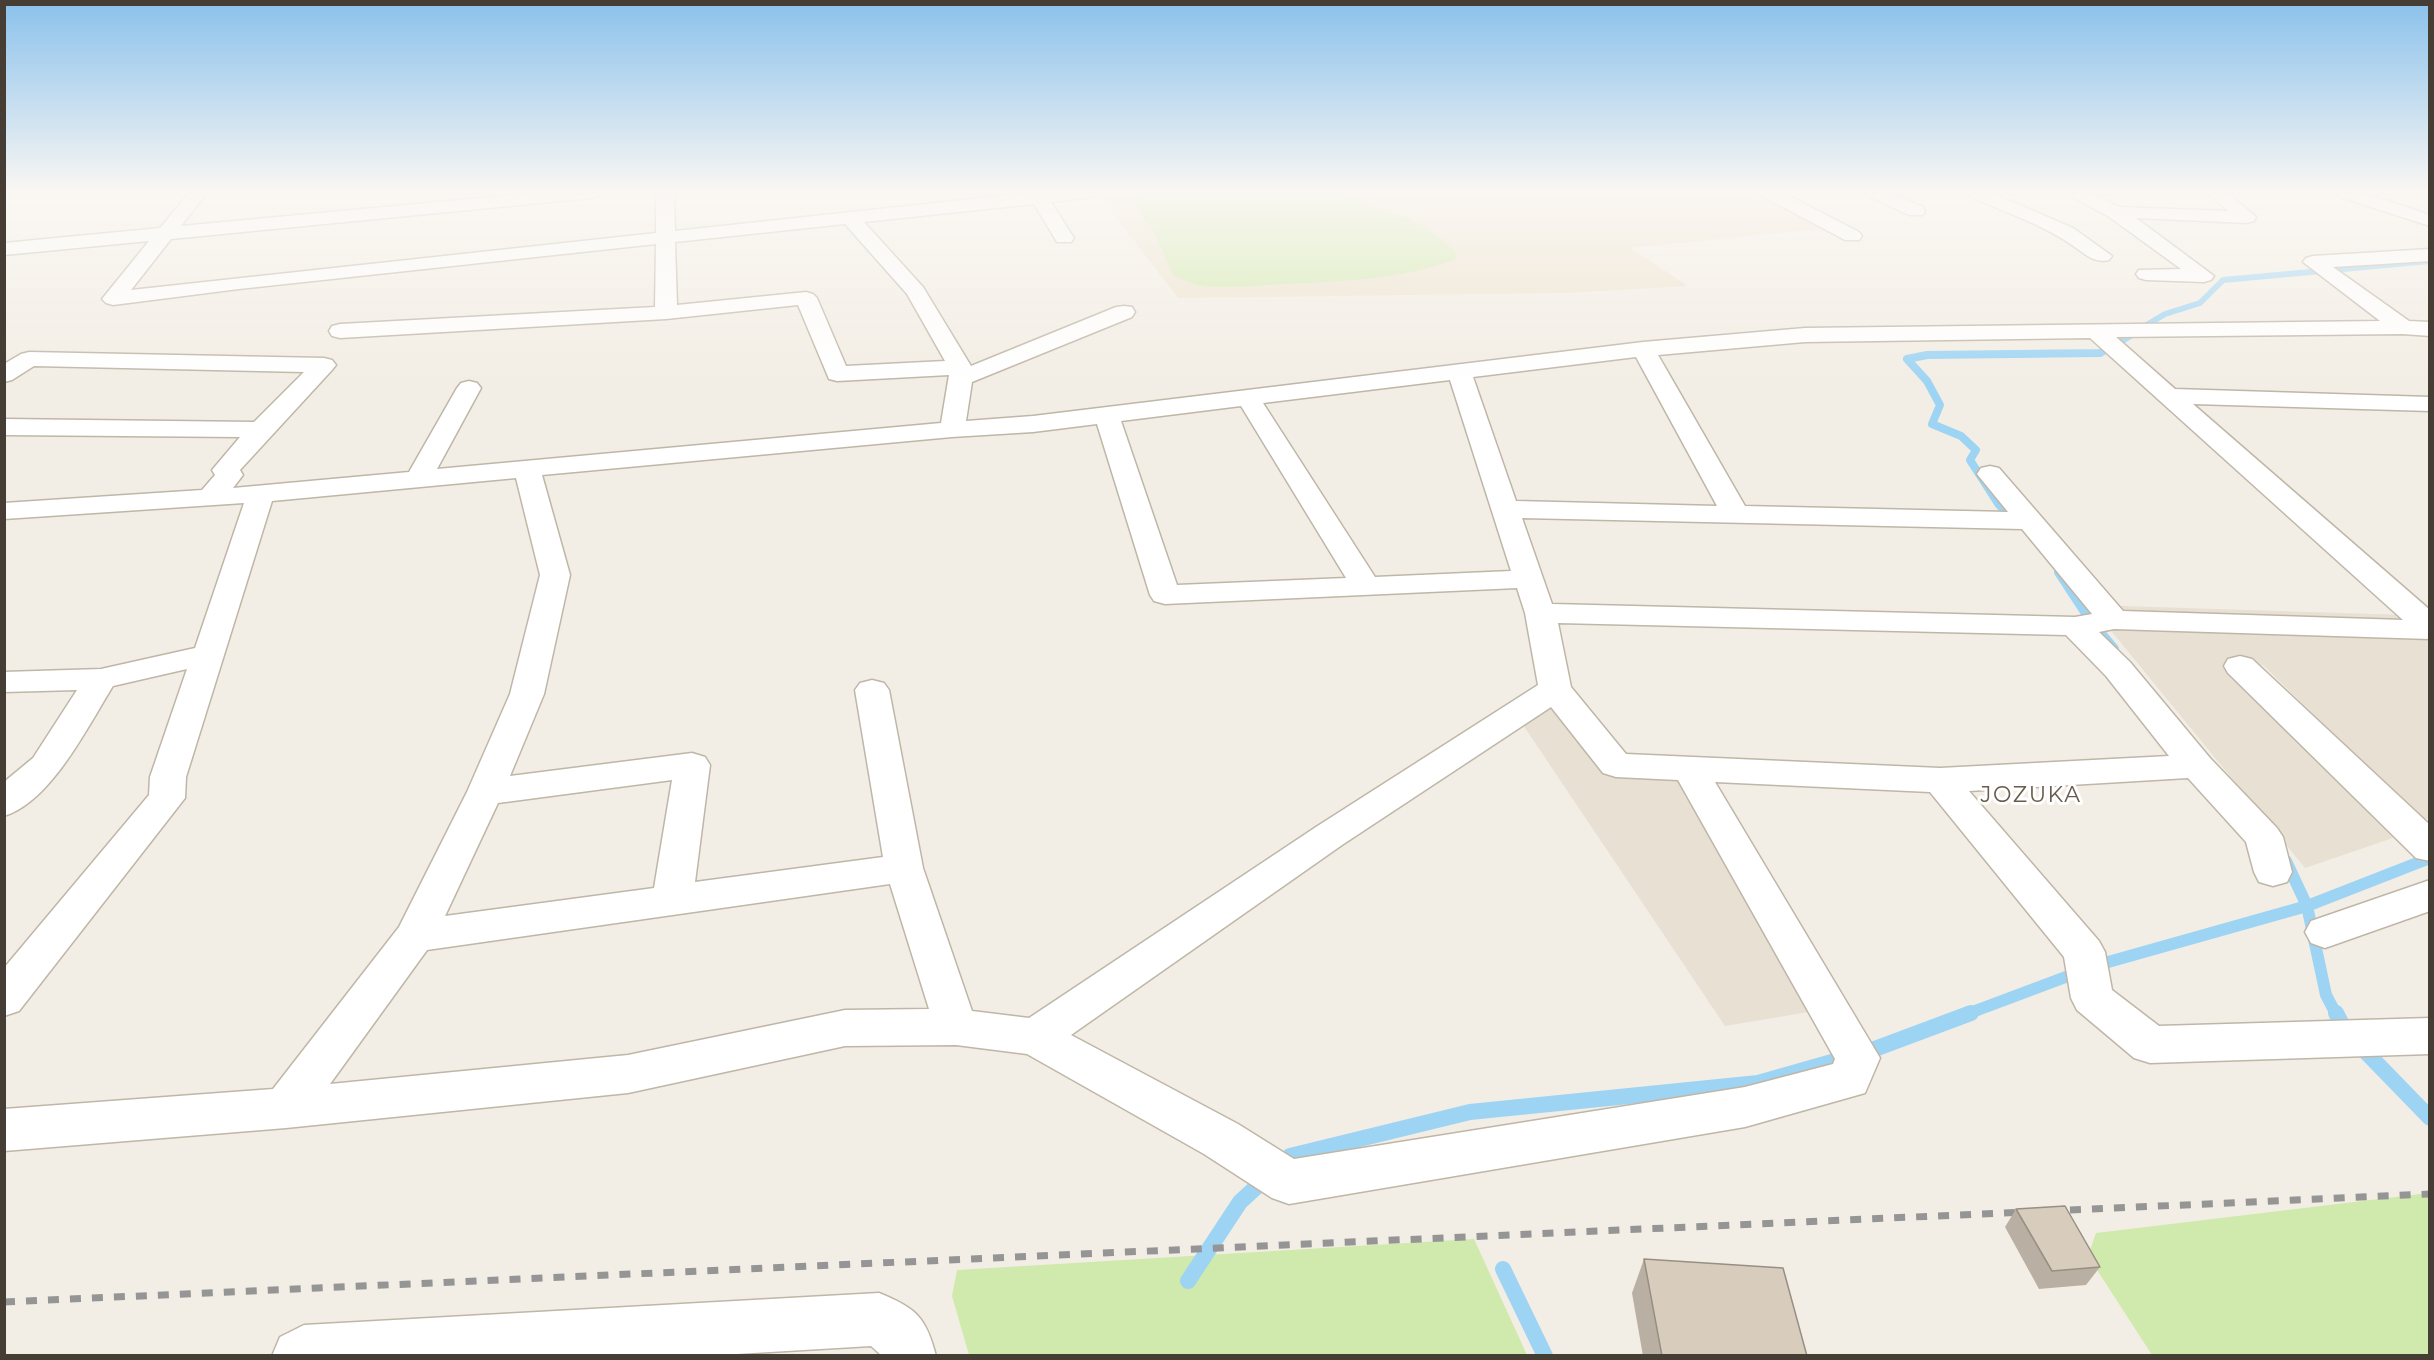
<!DOCTYPE html>
<html>
<head>
<meta charset="utf-8">
<style>
  body { margin:0 }
  #map { position:relative; width:2434px; height:1360px; overflow:hidden; background:#f3eee5; font-family:Montserrat,sans-serif }
  canvas { display:block }
  .frame { position:absolute; inset:0; border:6px solid #463e34; pointer-events:none }
</style>
</head>
<body>
<div id="map">
<canvas width="2434" height="1360"></canvas>
<div class="frame"></div>
</div>
<script>
const context = document.querySelector('canvas').getContext('2d');
context.lineJoin = 'round';
function fill(path, color) {
  context.fillStyle = color;
  context.fill(path, 'evenodd');
}
function stroke(path, color, width, dash) {
  context.strokeStyle = color;
  context.lineWidth = width;
  context.lineCap = dash ? 'butt' : 'round';
  context.setLineDash(dash || []);
  context.stroke(path);
}
function drawText(font, color, halo, rows, align = 'center') {
  context.font = font + ' Montserrat,sans-serif';
  context.lineWidth = 6;
  context.setLineDash([]);
  context.textBaseline = 'middle';
  context.strokeStyle = halo;
  context.fillStyle = color;
  for (const [text, x, y, turn = 0] of rows) {
    context.save();
    context.translate(x, y);
    context.rotate((+turn || 0) * Math.PI / 180);
    context.textAlign = isNaN(turn) ? turn : align;
    if (halo) context.strokeText(text, 0, 0);
    context.fillText(text, 0, 0);
    context.restore();
  }
}
const residential = new Path2D(`
  M2090,605L2406,615L2429,636V818L2422,821L2263,665L2227,663L2393,838L2305,868Z
  M1557,684L1618,751L1675,758L1815,1011L1725,1026L1513,710Z`);
const education = new Path2D(`
  M1116,193H1762L1830,228L1630,248L1688,286L1566,293L1178,298L1099,195Z`);
const green = new Path2D(`
  M1164,193H1336L1408,218L1436,235L1455,251L1456,259C1402,280 1342,281 1285,284C1262,285 1239,288 1216,287C1200,287 1187,282 1173,275L1155,234L1128,197Z
  M2429,1193V1355H2152L2088,1256L2096,1233Z
  M1474,1239L1527,1355H969L952,1296L957,1270Z`);
const streamFar4 = new Path2D(`
  M2128,336L2165,314L2200,303L2223,280L2430,261`);
const streamFar3 = new Path2D(`
  M2008,514L1999,505L1970,460L1976,450L1961,436L1932,424L1940,405L1927,381L1907,359L1927,355L2100,353L2130,335`);
const streamFar2 = new Path2D(`
  M2006,513L2015,522
  M2059,572L2093,624L2114,649`);
const streamFar1 = new Path2D(`
  M2286,861L2307,906L2326,995L2336,1014
  M2094,966L2307,906L2430,858
  M1967,1014L2079,972`);
const stream = new Path2D(`
  M2336,1013L2346,1032
  M2361,1047L2430,1118
  M1864,1053L1971,1013
  M1281,1165L1290,1156L1470,1112L1758,1083L1846,1058
  M1503,1269L1545,1356
  M1188,1281L1240,1202L1265,1179`);
const minor = new Path2D(`
  M189,193H207L181,226L533,193H600L597,197L591,198L171,239L131,290L656,233V193H674L675,231L1027,193H1095L1092,197L1051,202L1074,238L1071,242H1057L1034,204L864,222L923,287L971,366L1116,307L1124,306L1132,307L1135,312L1132,317L972,382L966,421L1033,416L1643,342L1805,328L2380,321L2303,262L2306,258L2313,256L2430,249V261L2333,267L2409,321L2430,322V336L2403,334L2116,337L2175,389L2430,397V411L2193,404L2430,610V639L2114,629L2099,632L2130,662L2210,758L2277,828L2283,837L2292,872L2287,882L2273,886L2259,882L2254,872L2246,842L2188,778L1969,791L2099,941L2105,952L2112,990L2159,1026L2430,1018V1054L2150,1063L2134,1058L2077,1010L2071,998L2064,957L1930,792L1715,782L1880,1058L1865,1093L1745,1127L1289,1204L1272,1198L1204,1154L1027,1054L956,1045L845,1046L628,1093L286,1128L4,1151V1109L273,1089L399,927L467,792L510,694L540,575L516,478L272,501L186,777L185,798L19,1011L4,1016V968L149,795L150,777L187,669L113,686C88,726 51,802 4,816V782L33,758L77,690L4,692V672L101,669L195,648L244,503L4,519V503L202,490L215,475L212,470L240,437L4,435V419L254,422L304,372L34,366L12,380L4,382V364L21,354L29,352L324,358L332,360L336,365L332,370L240,470L243,475L233,488L409,472L457,388L461,383L469,381L477,383L481,388L437,469L941,423L949,375L837,381L829,379L798,305L666,319L340,338L332,336L329,331L332,326L340,324L655,307L656,244L239,289L113,305L106,303L102,299L149,241L4,255V243L160,228ZM845,224L907,294L945,361L846,366L817,298L813,294L806,292L677,305L675,242ZM2090,338L2403,620L2123,611L1999,468L1990,466L1981,468L1977,474L2008,512L1745,506L1658,355L1805,342ZM1636,357L1717,506L1516,501L1473,377ZM1450,380L1511,571L1375,577L1263,403ZM1241,406L1346,578L1177,585L1121,421ZM1097,424L1150,595L1154,601L1165,604L1517,588L1525,613L1538,685L1316,827L1029,1018L972,1011L923,868L889,690L884,683L872,680L860,683L855,690L883,857L695,882L710,765L705,757L692,753L510,776L544,694L570,575L542,475L952,437L1033,432ZM1522,518L2022,529L2092,614L2075,617L1552,604ZM1558,623L2066,635L2106,676L2169,756L1940,768L1626,754L1571,687ZM1551,707L1603,773L1616,777L1678,780L1835,1059L1833,1064L1745,1087L1294,1159L1238,1124L1071,1035L1342,845ZM672,780L654,888L445,916L498,803ZM890,884L929,1009L845,1010L628,1055L330,1084L427,950Z
  M1761,193H1784L1859,232L1862,236L1859,240H1845L1764,197Z
  M1867,193H1891L1923,207L1925,211L1923,215H1909L1870,197Z
  M1968,193H1992L2073,228L2112,256L2109,260C2094,264 2084,253 2072,245C2042,224 2004,212 1971,197Z
  M2069,193H2092L2119,207L2228,211L2208,193H2228L2256,217L2254,221L2247,223L2136,218L2214,276L2211,280L2204,282L2146,280L2139,278L2136,274L2139,270L2181,269L2108,216L2072,197Z
  M2337,193H2364L2430,215V226L2340,197Z
  M2240,656L2252,659L2430,825V861L2416,858L2228,673L2224,666L2228,659Z
  M2430,880V911L2325,948L2311,943L2305,932L2311,921Z
  M879,1293C916,1308 926,1317 936,1356H882L871,1346L703,1356H272L280,1337L304,1325Z`);
const rail = new Path2D(`
  M4,1302L2430,1194`);
const wall = new Path2D(`
  M2016,1209L2100,1267L2086,1285L2039,1289L2005,1227Z
  M1644,1259L1807,1356H1643L1632,1293Z`);
const building = new Path2D(`
  M2065,1206L2100,1267L2052,1271L2016,1209Z
  M1644,1259L1783,1268L1807,1356H1662Z`);
const neighbourhoodNames = [
  ["JOZUKA",2031,796]
];
fill(residential, '#e7e0d3');
fill(education, '#ede3ce');
fill(green, '#d0e9ac');
stroke(streamFar4, '#9ed4f3', 6);
stroke(streamFar3, '#9ed4f3', 8);
stroke(streamFar2, '#9ed4f3', 10);
stroke(streamFar1, '#9ed4f3', 12);
stroke(stream, '#9ed4f3', 16);
stroke(minor, '#bfb6a7', 3);
fill(minor, '#fff');
stroke(rail, '#959595', 7, [11, 11]);
fill(wall, '#baafa3');
fill(building, '#d8ccbd');
stroke(building, '#978f84', 1.5);
const sky = context.createLinearGradient(0, 0, 0, 384);
sky.addColorStop(0, '#8ac1ec');
sky.addColorStop(0.5, '#faf7f3');
sky.addColorStop(1, '#faf7f300');
context.fillStyle = sky;
context.fillRect(0, 0, 2434, 384);
context.letterSpacing = '1.5px';
drawText('22px', '#695c4b', '#fff', neighbourhoodNames);
context.letterSpacing = '0px';
</script>
</body>
</html>
